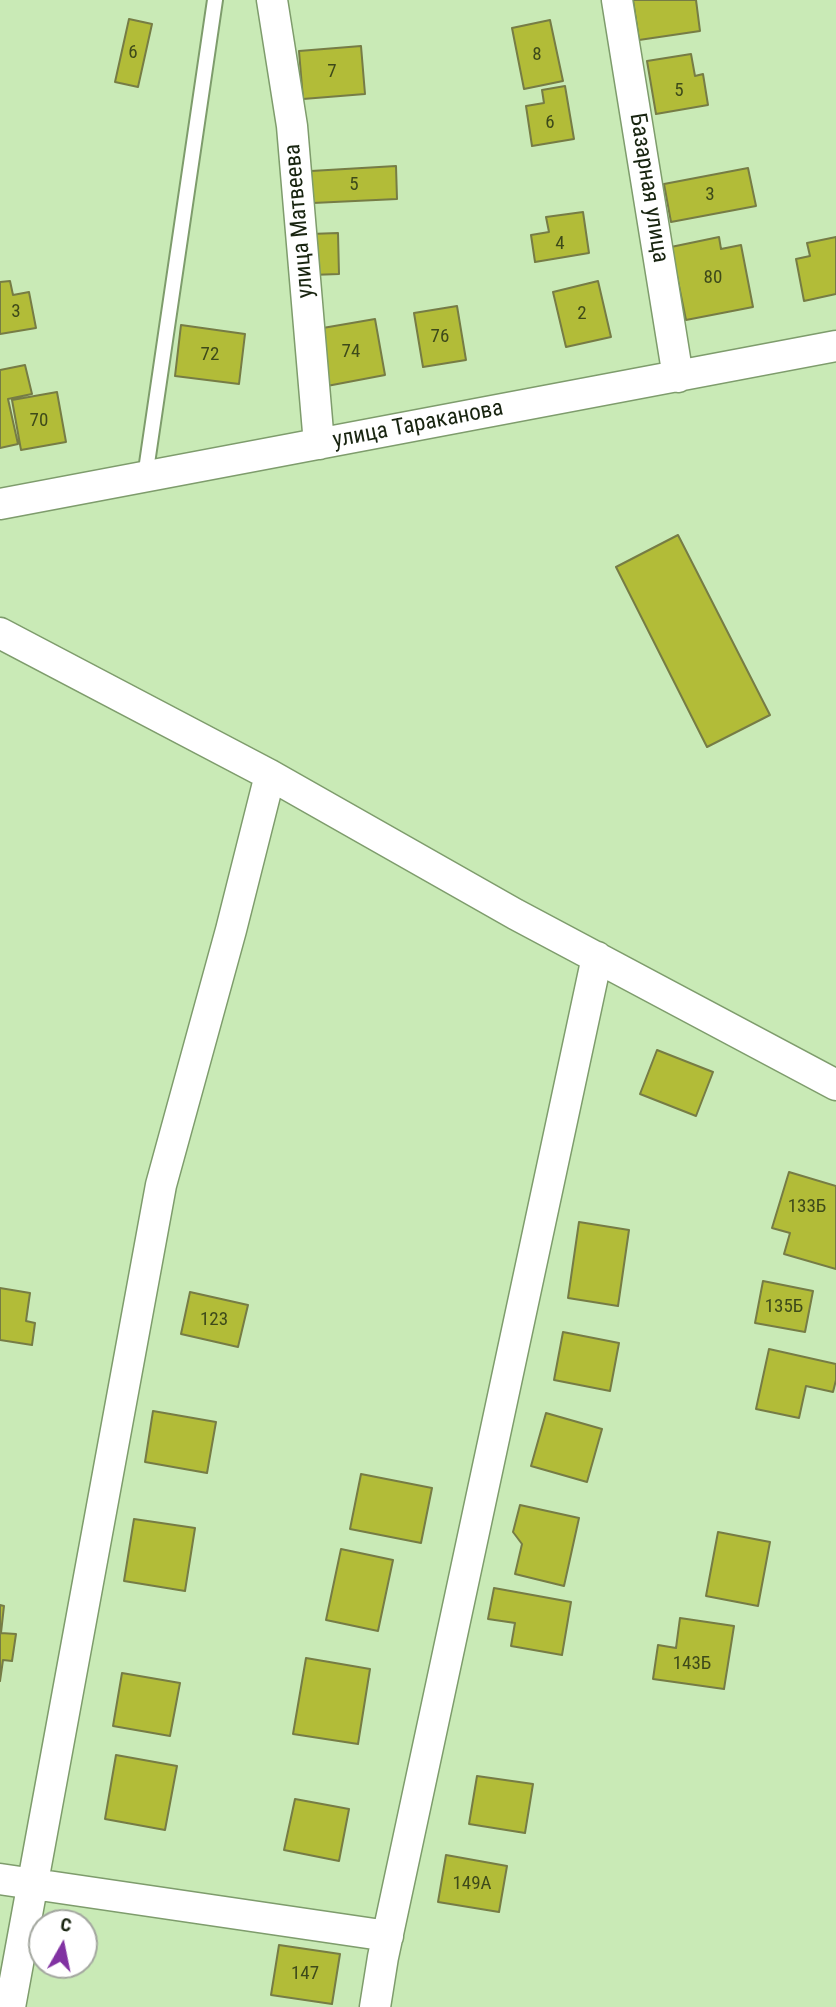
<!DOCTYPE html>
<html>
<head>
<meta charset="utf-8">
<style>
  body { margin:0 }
  #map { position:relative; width:836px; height:2007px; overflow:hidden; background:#c9eab6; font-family:"Roboto Condensed",sans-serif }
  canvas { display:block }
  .north { position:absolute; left:28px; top:1909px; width:70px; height:70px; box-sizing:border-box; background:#fff; border:2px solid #a3a79f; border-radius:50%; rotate:9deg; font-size:19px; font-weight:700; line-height:28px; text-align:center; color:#182410 }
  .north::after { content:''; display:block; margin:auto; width:24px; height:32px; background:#8132a2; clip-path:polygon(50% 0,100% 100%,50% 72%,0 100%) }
</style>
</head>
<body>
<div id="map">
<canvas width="836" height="2007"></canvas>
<div class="north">С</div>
</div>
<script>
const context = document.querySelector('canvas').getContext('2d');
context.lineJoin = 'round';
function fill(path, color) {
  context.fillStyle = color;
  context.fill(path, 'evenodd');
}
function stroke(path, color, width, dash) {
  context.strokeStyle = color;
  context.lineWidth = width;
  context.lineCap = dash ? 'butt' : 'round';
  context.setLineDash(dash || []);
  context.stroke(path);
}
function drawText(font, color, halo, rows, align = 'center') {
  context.font = font + ' "Roboto Condensed",sans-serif';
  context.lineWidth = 5;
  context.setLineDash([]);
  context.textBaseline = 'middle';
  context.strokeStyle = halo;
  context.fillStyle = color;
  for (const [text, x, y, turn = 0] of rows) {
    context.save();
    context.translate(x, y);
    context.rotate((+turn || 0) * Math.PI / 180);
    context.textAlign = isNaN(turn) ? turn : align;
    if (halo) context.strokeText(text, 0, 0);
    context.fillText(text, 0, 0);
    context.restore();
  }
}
const building = new Path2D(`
  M633,0H696L700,31L639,40Z
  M129,19L152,24L138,87L115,82Z
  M550,20L563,81L524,89L512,28Z
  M361,46L365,94L303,99L299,51Z
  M691,54L695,76L703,74L708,105L656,114L647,61Z
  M565,86L574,139L532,146L526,106L544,103L542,90Z
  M396,166L397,199L313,203L311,171Z
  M748,168L756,206L671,222L664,184Z
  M583,212L589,253L535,262L531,235L549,232L546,217Z
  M338,233L339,274L311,275L310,234Z
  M719,237L721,249L741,245L753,307L686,320L671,247Z
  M836,237V294L804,301L796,259L810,256L807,243Z
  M10,281L13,295L29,292L36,328L0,334V282Z
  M598,281L611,337L566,347L553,292Z
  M457,306L466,360L423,367L414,313Z
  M375,319L385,375L327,386L317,329Z
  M181,325L245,334L239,384L175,376Z
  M25,365L32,394L8,399L18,444L0,448V370Z
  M57,392L66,442L21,450L12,400Z
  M678,535L770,715L707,747L616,567Z
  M657,1050L713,1072L696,1116L640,1094Z
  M789,1172L836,1186V1269L784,1254L790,1233L772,1228Z
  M579,1222L629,1230L618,1306L568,1298Z
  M763,1281L813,1291L805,1332L755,1323Z
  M0,1288L30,1293L26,1321L35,1323L32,1345L0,1340Z
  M190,1292L248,1305L238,1347L181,1334Z
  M563,1332L619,1343L610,1391L554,1380Z
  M769,1349L836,1364V1380L833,1392L806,1386L799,1418L756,1409Z
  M153,1411L216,1422L207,1473L145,1462Z
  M546,1413L602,1429L587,1482L531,1466Z
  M361,1474L432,1488L421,1543L350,1529Z
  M520,1505L579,1518L564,1586L515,1574L522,1544L513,1532Z
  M134,1519L195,1528L185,1591L124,1581Z
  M718,1532L770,1542L758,1606L706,1596Z
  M341,1549L393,1560L378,1631L326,1620Z
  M494,1588L571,1602L562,1655L511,1646L515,1623L488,1619Z
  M0,1605L4,1606L1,1633L16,1634L12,1661L3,1660L0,1681Z
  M680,1618L734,1626L724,1689L653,1679L658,1645L676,1648Z
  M306,1658L370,1669L358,1744L293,1734Z
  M122,1673L180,1683L170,1736L113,1726Z
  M116,1755L177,1766L165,1830L105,1819Z
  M477,1776L533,1784L525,1833L469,1824Z
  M295,1799L349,1809L339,1861L284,1850Z
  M446,1855L507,1866L499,1912L438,1902Z
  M279,1945L340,1954L332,2004L271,1995Z`);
const service = new Path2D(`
  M145,477L215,0`);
const minor = new Path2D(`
  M272,0L292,126L319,444
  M617,0L678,377
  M0,504L836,346
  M0,633L270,775L515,914L836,1085
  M0,1879L388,1936
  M10,2007L161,1185L231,930L270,775
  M375,2007L383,1957L597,957`);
const numberNames = [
  ["6",133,53],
  ["8",537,55],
  ["7",332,72],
  ["5",679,91],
  ["6",550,123],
  ["5",354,185],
  ["3",710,195],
  ["4",560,244],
  ["80",713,278],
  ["3",16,312],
  ["2",582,314],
  ["76",440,337],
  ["74",351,352],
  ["72",210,355],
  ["70",39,421],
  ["133Б",807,1207],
  ["135Б",784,1307],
  ["123",214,1320],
  ["143Б",692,1664],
  ["149А",472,1884],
  ["147",305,1974]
];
const streetNames = [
  ["Базарная улица",648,188,81],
  ["улица Матвеева",300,221,-95],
  ["улица Тараканова",418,425,-11]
];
fill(building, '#b2bc38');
stroke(building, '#767c45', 2);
stroke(service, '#7e9c6c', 18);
stroke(minor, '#7e9c6c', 33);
stroke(service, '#fff', 14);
stroke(minor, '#fff', 30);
drawText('19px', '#3e4a1a', null, numberNames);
drawText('23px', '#182410', '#fff', streetNames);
</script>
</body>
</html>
